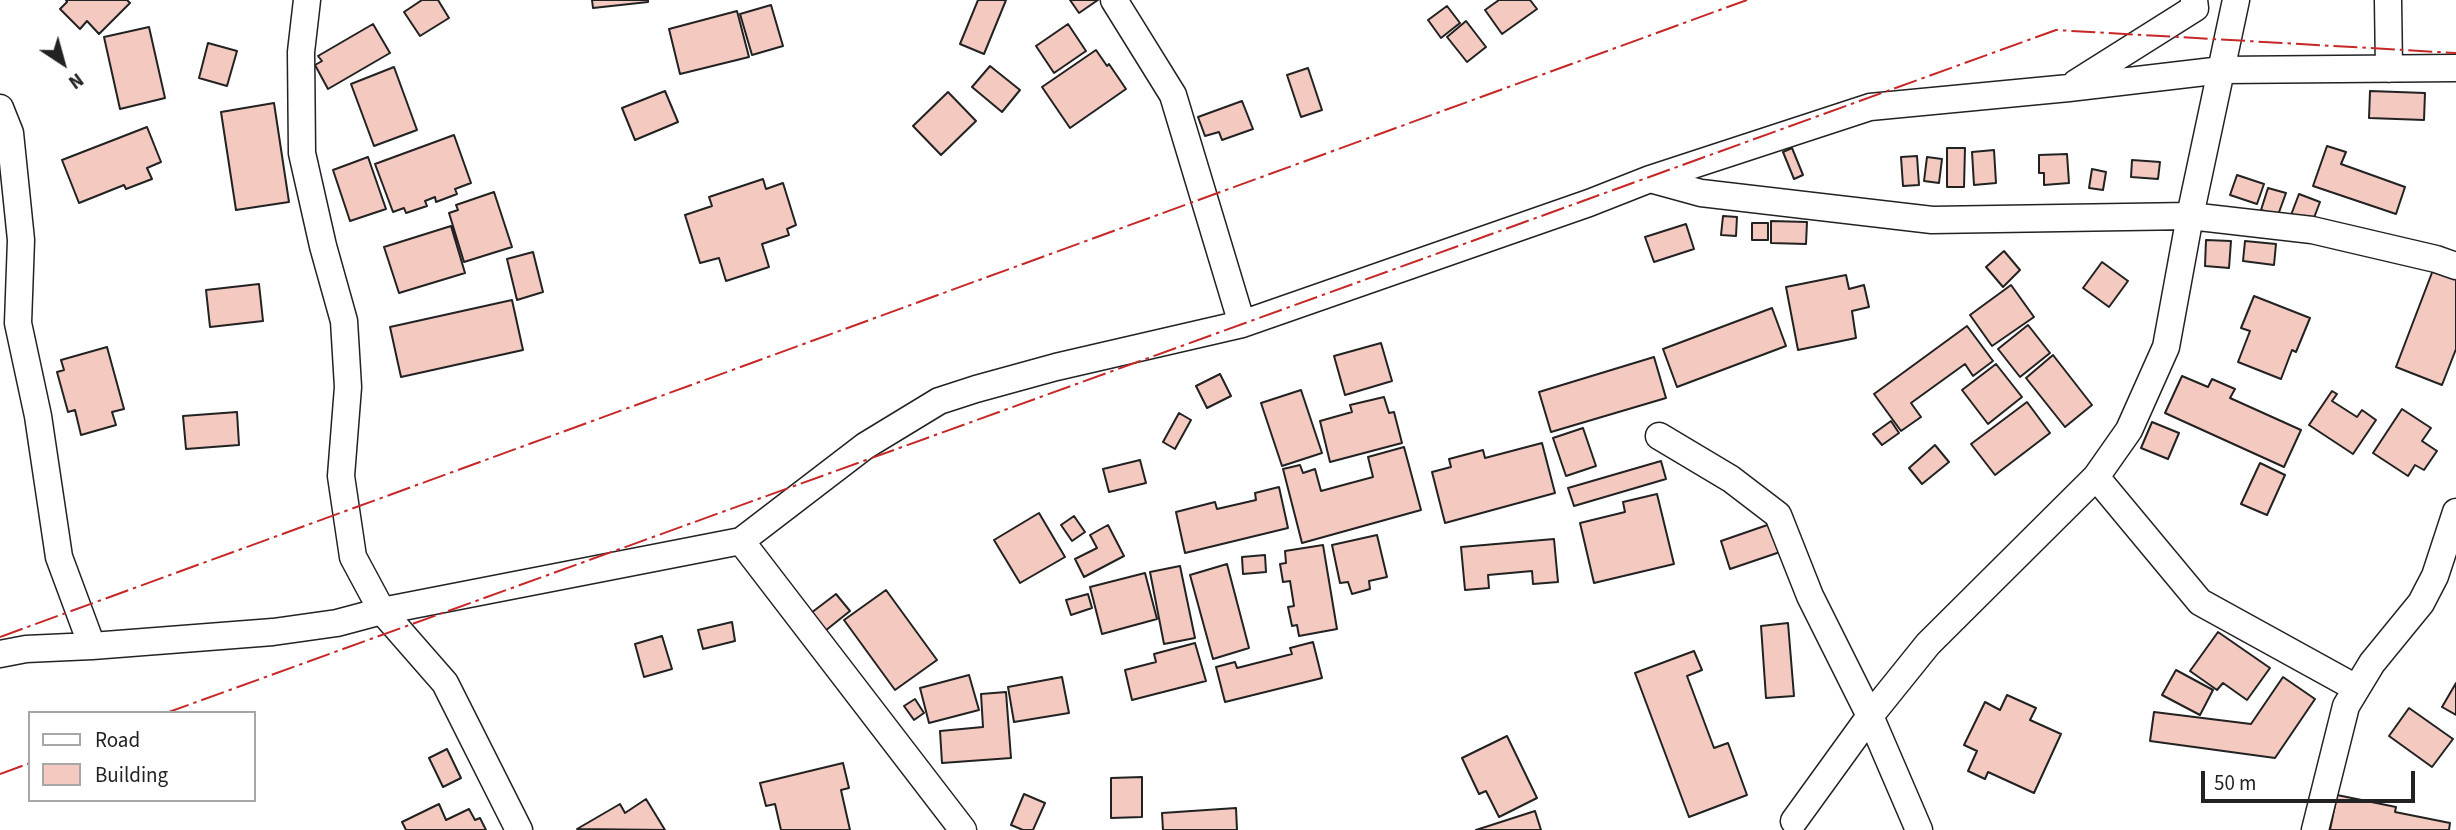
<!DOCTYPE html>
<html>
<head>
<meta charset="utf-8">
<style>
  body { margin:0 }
  #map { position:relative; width:2456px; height:830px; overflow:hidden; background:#fff; font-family:"Source Sans 3",sans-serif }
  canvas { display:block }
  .legend { position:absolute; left:28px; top:711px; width:228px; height:91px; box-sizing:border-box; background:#fff; border:2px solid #a7a7a7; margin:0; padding:9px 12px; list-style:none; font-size:21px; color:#222 }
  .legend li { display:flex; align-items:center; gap:14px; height:35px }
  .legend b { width:35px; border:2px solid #a7a7a7 }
  .north { position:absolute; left:28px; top:28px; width:70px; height:70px; -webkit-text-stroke:5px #fff; paint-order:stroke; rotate:144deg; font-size:19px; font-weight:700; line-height:28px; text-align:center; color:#222 }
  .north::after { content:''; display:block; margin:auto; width:24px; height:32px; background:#222; clip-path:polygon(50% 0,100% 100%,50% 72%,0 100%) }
  .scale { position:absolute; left:2201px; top:771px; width:214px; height:32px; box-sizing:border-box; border:4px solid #222; border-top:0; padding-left:9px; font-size:21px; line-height:24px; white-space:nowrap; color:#222; -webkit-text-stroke:5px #fff; paint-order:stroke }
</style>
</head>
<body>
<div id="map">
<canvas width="2456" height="830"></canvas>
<ul class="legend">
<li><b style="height:9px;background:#fff"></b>Road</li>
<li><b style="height:19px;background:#f3c9c0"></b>Building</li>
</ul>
<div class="north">N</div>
<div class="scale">50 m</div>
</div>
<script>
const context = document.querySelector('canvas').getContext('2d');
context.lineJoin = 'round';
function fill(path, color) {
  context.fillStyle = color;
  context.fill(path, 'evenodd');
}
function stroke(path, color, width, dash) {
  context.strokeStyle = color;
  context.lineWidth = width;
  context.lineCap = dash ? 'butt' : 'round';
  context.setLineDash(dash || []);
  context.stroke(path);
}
const building = new Path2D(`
  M66,0H127L130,3L99,34L87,21L80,29L60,9L67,2Z
  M422,0H438L449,18L420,36L404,12Z
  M592,0H648V2L593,8Z
  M978,0H1006L984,54L960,44Z
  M1070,0H1098L1079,13Z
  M1499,0H1530L1537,9L1502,34L1485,10Z
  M771,5L783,46L752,55L740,14Z
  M1447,6L1460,23L1441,38L1428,20Z
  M737,11L749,57L680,74L669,29Z
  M1466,21L1486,47L1467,62L1447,37Z
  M373,24L390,53L328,89L315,65L322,61L318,56Z
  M1068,24L1086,51L1054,73L1036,46Z
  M149,27L165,98L120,109L104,37Z
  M208,43L237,51L227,86L199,78Z
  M1096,50L1107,66L1109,64L1126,89L1070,128L1042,87Z
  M990,66L1020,90L1002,112L972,87Z
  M394,67L417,130L374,146L351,84Z
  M1308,68L1322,110L1301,117L1287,75Z
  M665,91L678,122L635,140L622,108Z
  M2370,91L2425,93L2424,120L2369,118Z
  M948,92L976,121L941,155L913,126Z
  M1242,101L1253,129L1222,140L1219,132L1205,136L1198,117Z
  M274,103L289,202L236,210L221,112Z
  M147,127L161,162L147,168L152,179L126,189L124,185L79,203L62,160Z
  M454,135L471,183L455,189L457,194L436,202L435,197L425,201L427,206L406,213L404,208L393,212L375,164Z
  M2327,146L2346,152L2341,164L2405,187L2396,214L2313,186Z
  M1792,148L1803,175L1794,179L1783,152Z
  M1947,148H1965L1964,187H1947Z
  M1994,150L1996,183L1974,185L1972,152Z
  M2067,154L2069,183L2044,185V173H2039V155Z
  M1917,156L1919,185L1903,186L1901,157Z
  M368,157L386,209L350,221L333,170Z
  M1927,157L1942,159L1939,183L1924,181Z
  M2132,160L2160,162L2158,179L2131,177Z
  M2092,169L2106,172L2103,190L2089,188Z
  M2237,175L2264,184L2257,204L2230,195Z
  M763,179L766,189L783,183L796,225L787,229L789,235L762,244L769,267L726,281L719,258L700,263L685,215L712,206L709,197Z
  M2268,188L2286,193L2278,215L2261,210Z
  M494,192L512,247L464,262L449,213L458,210L456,205Z
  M2299,194L2320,202L2312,223L2291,215Z
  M1723,216L1737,217L1736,236L1721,235Z
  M1771,221L1807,222L1806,244L1771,243Z
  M1752,223H1768V240H1752Z
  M1686,224L1694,249L1654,262L1645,237Z
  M451,226L465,273L399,293L384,247Z
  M2206,240L2231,241L2229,268L2205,266Z
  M2245,241L2276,244L2274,265L2243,261Z
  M2004,251L2020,270L2003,287L1986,267Z
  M533,252L543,292L517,300L507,259Z
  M2102,262L2128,281L2109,307L2083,288Z
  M2433,270L2456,279V349L2442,385L2396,367Z
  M1846,275L1849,289L1864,285L1869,307L1852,311L1856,338L1798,350L1786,287Z
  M259,284L263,321L210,327L206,290Z
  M2011,285L2034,317L1992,346L1970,315Z
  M2254,296L2310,318L2296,352L2292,350L2281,379L2238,362L2250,331L2241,328Z
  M512,300L523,350L401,377L390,327Z
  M1772,308L1786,346L1677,387L1663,349Z
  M2028,325L2050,353L2020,377L1998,349Z
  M1967,326L1993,361L1973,376L1965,364L1911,403L1921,417L1901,431L1874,394Z
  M1381,343L1392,381L1345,395L1334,356Z
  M107,347L124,409L112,412L116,425L81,435L75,410L68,412L57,372L64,370L61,360Z
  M2053,355L2092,405L2065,427L2026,378Z
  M1654,357L1666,398L1551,432L1539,392Z
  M1996,364L2022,397L1988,424L1962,390Z
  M1220,374L1231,396L1207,408L1196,386Z
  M2182,376L2208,387L2212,379L2235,389L2230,398L2301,430L2284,467L2165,413Z
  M1301,390L1322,453L1282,466L1261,403Z
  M2332,391L2337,394L2332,401L2357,417L2362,410L2376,420L2353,454L2309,425Z
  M1384,397L1389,413L1394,412L1402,443L1330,462L1320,421L1352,412L1350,405Z
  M2027,402L2050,433L1995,475L1971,444Z
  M2402,409L2431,428L2422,441L2437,451L2424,470L2415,465L2408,476L2373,453Z
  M237,412L239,445L186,449L183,416Z
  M1179,413L1191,420L1175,449L1163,442Z
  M1891,421L1899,433L1882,445L1873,434Z
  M2152,422L2179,433L2168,459L2141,448Z
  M1583,428L1596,466L1566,476L1553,438Z
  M1542,443L1555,493L1445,523L1432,472L1451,467L1449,459L1483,450L1485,458Z
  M1935,445L1949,462L1922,484L1909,468Z
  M1404,447L1421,510L1302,543L1283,469L1300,465L1303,473L1315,469L1321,491L1373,477L1368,457Z
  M1140,460L1146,483L1109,492L1103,469Z
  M1661,461L1666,479L1574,506L1568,488Z
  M2260,463L2285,475L2267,515L2241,504Z
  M1279,487L1288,528L1185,553L1176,512L1215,502L1217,509L1256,500L1255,493Z
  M1657,494L1674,564L1594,583L1580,523L1625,512L1623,502Z
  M1039,513L1065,557L1020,583L994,540Z
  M1074,516L1085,532L1072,541L1061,525Z
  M1776,522L1786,550L1730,569L1721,541Z
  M1108,525L1124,556L1084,577L1075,559L1097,548L1090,535Z
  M1377,535L1387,577L1369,581L1370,589L1352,594L1348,582L1340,583L1332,545Z
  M1554,539L1558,582L1533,584L1532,571L1488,575L1489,588L1465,590L1461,547Z
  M1323,545L1337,629L1299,636L1297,625L1292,626L1288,607L1294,606L1290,581L1283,582L1280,564L1286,563L1285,551Z
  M1265,555L1266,572L1243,574L1242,557Z
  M1227,564L1249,648L1213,659L1190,575Z
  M1180,566L1195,638L1164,644L1150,572Z
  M1145,573L1157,619L1102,634L1090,587Z
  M886,590L937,660L895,690L844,620Z
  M836,594L850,611L825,631L811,613Z
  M1088,594L1092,608L1071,615L1066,600Z
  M732,622L735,641L703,649L698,630Z
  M1788,623L1794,696L1766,698L1761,626Z
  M2218,632L2270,668L2247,700L2223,683L2217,690L2190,671Z
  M662,636L672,669L644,677L635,644Z
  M1313,642L1322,678L1225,702L1216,667L1235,662L1237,668L1292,654L1290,648Z
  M1195,643L1206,681L1132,700L1125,670L1156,662L1154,654Z
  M1694,651L1702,670L1687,676L1714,748L1728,743L1747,795L1689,817L1635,673Z
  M2176,670L2213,690L2200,715L2162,695Z
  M969,675L979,710L929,723L920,688Z
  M1062,677L1069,713L1014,722L1008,687Z
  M2283,677L2315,699L2275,758L2150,741L2154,712L2251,724Z
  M2456,683V715L2442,707Z
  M1006,692L1011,758L942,763L940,731L983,727L981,694Z
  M2007,695L2036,708L2030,720L2061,734L2034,793L1988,772L1985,779L1968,771L1977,751L1964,745L1985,702L2000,710Z
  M915,699L924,713L914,720L904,706Z
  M2409,708L2453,739L2432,767L2389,736Z
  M1507,736L1537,798L1499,817L1486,791L1479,794L1462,758Z
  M447,749L461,778L443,787L429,758Z
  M843,763L849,788L841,790L850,830H781L775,804L766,806L760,783Z
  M1142,777V817L1111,818V778Z
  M1024,794L1045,803L1033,830H1023L1011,825Z
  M2337,795L2396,807L2395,812L2450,823L2449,830H2330Z
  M646,799L665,830L577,829L620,804L625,813Z
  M439,804L446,820L469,809L475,820L480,818L486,830H406L402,822Z
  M1236,808L1237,830H1163L1162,813Z
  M1535,811L1541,830H1476Z`);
const street = new Path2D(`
  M307,0L301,52L302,153L323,246L344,321L348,387L341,476L353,557L382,611L445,683L519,830
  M1114,0L1173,95L1242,324
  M2388,0L2389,69
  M2076,83L2195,8L2194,0
  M0,108L10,133L21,240L18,323L38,416L59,557L92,646
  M1650,179L1870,107L2069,88L2222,70L2456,68
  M1659,436L1731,479L1778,515L1810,596L1870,716L1919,830
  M2096,477L2200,602L2356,688
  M741,541L963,830
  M0,654L26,649L92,646L273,632L337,623L382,611L741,541L865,446L939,401L976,389L1056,367L1242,324L1589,203L1650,179L1701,193L1932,220L2190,216L2312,230L2436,259L2456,266
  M1794,821L1870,716L1928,644L2096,477L2129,430L2166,347L2190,216L2236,0
  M2315,830L2346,706L2372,663L2421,603L2435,576L2456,512`);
const power = new Path2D(`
  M0,637L1747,0
  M166,713L2056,30L2456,53
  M0,774L30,763`);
fill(building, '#f3c9c0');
stroke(building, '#222', 2);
stroke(street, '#222', 29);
stroke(street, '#fff', 26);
stroke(power, '#c62828', 2, [24, 5, 3.5, 5]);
</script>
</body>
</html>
